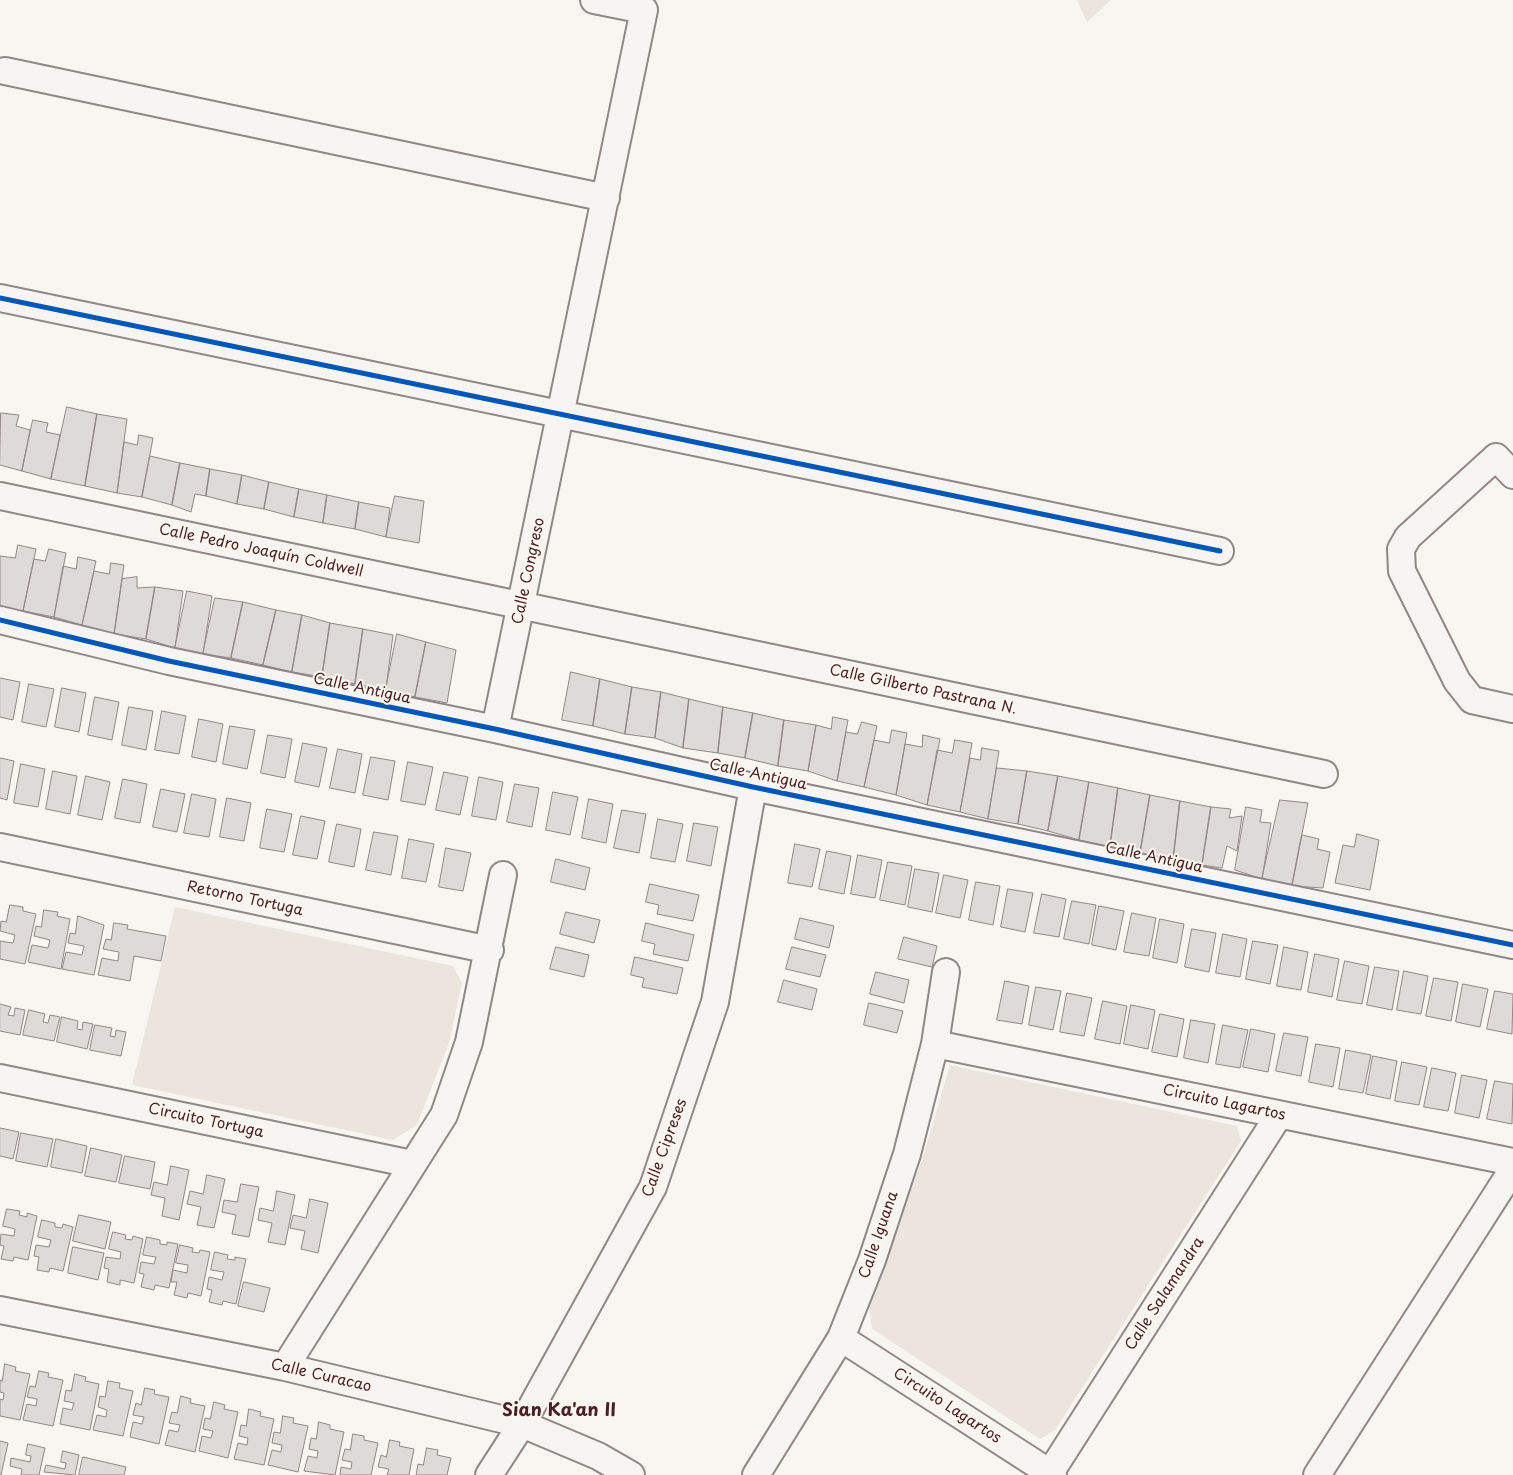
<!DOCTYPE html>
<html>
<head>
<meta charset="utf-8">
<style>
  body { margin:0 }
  canvas { display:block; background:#f8f6f0 }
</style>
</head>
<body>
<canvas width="1513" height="1475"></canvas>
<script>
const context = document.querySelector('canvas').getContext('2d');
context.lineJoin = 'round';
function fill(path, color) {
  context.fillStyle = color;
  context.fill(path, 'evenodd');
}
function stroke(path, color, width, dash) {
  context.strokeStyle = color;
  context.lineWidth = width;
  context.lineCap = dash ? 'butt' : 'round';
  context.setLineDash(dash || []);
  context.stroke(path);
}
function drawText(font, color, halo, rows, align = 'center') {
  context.font = font + ' "Playpen Sans",sans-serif';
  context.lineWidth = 4;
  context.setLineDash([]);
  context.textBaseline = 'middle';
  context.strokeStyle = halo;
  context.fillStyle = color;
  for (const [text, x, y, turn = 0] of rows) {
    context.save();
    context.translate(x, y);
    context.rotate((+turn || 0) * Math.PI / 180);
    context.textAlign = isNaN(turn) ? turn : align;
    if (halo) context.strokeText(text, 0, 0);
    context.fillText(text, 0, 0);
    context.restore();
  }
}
const green = new Path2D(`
  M1077,0H1111L1087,22Z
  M175,907L453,966L462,983L449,1043L417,1125L393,1140L132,1085Z
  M950,1065L1237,1126L1241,1141L1055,1430L1040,1439L872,1329L869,1307L923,1157Z`);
const building = new Path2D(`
  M67,407L97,414L85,486L51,479Z
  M1,413L19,415L16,426L30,430L22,471L0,465Z
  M97,414L127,419L117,493L85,486Z
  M33,420L48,423L46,432L60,435L51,479L22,471Z
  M139,435L153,438L142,497L117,493L124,442L137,445Z
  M150,456L180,463L172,505L142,497Z
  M180,463L210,469L206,496L195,494L191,512L172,505Z
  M210,469L242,475L237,504L206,496Z
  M242,475L269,482L264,509L237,504Z
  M269,482L299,489L294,517L264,509Z
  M299,489L327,495L323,523L294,517Z
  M327,495L359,502L355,529L323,523Z
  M395,496L424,501L419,543L386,537Z
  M359,502L390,508L386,537L355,529Z
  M18,545L36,549L23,611L0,607V556L15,558Z
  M49,549L66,553L54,617L23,611L34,559L45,561Z
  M78,557L96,561L82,625L54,617L63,566L76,569Z
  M111,563L124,565L114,634L82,625L94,571L109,574Z
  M137,577V588L155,587L146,639L114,634L122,579Z
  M155,587L183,591L175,648L146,639Z
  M187,591L212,596L203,654L175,648Z
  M215,598L243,602L231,658L203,654Z
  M243,602L276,610L263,665L231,658Z
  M276,610L302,615L292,672L263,665Z
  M302,615L330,623L322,677L292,672Z
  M330,623L363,629L355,684L322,677Z
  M363,629L393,635L386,689L355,684Z
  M397,634L426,642L415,697L386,689Z
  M426,642L456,650L447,703L415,697Z
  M571,672L600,679L593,726L562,720Z
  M0,678L20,682L13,720L0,717Z
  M600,679L632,687L625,734L593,726Z
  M29,684L54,689L46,727L22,722Z
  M632,687L661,692L655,738L625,734Z
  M62,688L86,693L79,732L55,727Z
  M661,692L689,699L683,748L655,738Z
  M95,697L119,702L112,740L88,735Z
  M689,699L723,707L718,753L683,748Z
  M129,707L153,711L146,750L122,745Z
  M723,707L753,713L745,758L718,753Z
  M162,711L186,716L179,754L155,750Z
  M753,713L784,720L778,766L745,758Z
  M833,717L848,720L837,781L808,771L816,725L831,729Z
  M199,719L223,724L216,762L192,757Z
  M784,720L816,725L808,771L778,766Z
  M862,722L877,726L864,787L837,781L846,732L857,734Z
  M230,726L255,730L247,769L223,764Z
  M892,730L907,733L896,795L864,787L874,740L889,743Z
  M268,735L292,739L285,778L261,773Z
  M923,735L940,739L927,805L896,795L905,744L922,747Z
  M955,740L972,743L960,812L927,805L937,750L952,753Z
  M303,743L327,748L319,787L295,782Z
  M982,748L999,751L988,819L960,812L970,758L980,760Z
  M338,749L362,754L355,793L330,788Z
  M371,757L395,761L388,800L363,795Z
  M0,758L14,761L7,800L0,798Z
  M408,762L433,767L425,805L401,801Z
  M21,764L45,769L38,807L14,803Z
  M997,768L1027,771L1018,824L988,819Z
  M53,771L77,776L70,814L46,809Z
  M1027,771L1058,776L1048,831L1018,824Z
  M444,772L468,777L460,815L436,810Z
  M86,776L110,782L102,820L78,815Z
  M1058,776L1089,782L1079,840L1048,831Z
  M479,777L503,782L496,820L472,816Z
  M123,779L147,784L140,823L115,818Z
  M1089,782L1118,788L1110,847L1079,840Z
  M515,784L539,788L532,827L507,822Z
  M1118,788L1150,795L1140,854L1110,847Z
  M161,789L185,794L177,832L153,827Z
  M553,792L578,797L570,835L546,830Z
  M192,794L216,799L209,837L184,833Z
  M1150,795L1180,801L1173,861L1140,854Z
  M227,798L251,803L244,841L220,837Z
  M589,799L613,804L606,843L582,838Z
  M1280,800L1308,803L1292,886L1262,879Z
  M1180,801L1211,807L1202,865L1173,861Z
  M1211,807L1231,809L1229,818L1242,816L1237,851L1227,846L1222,868L1202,865Z
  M1246,807L1262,810L1260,822L1271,823L1262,879L1235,870Z
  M267,809L292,814L284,852L260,848Z
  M622,810L646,814L639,853L614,848Z
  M301,816L325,821L317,859L293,855Z
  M658,819L683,824L675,862L651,858Z
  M694,823L718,827L711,866L687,861Z
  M337,824L361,829L354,867L329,862Z
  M374,832L398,836L391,875L366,870Z
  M1357,834L1379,840L1370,890L1335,883L1343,845L1354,847Z
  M1302,835L1319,839L1317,849L1330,852L1323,888L1292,886Z
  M409,839L434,844L426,882L402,878Z
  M795,844L820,849L812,887L788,883Z
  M446,848L471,853L463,891L439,887Z
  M827,851L851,856L844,894L819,889Z
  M858,855L882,860L875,898L851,894Z
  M556,859L590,868L585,890L551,882Z
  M888,862L912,866L905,905L880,900Z
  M915,869L939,873L932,912L908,907Z
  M944,875L968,880L960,918L936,913Z
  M976,882L1000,886L993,925L969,920Z
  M650,884L699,895L693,921L657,914L659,905L646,902Z
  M1008,889L1033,893L1025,932L1001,927Z
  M1042,894L1066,899L1059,937L1034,933Z
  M1072,901L1096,905L1089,944L1064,939Z
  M10,905L23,907V911L36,914L25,964L0,959V941L13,943L15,935L0,931L1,921L6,922Z
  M1099,906L1124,911L1116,950L1092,945Z
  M44,910L58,912L57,916L70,919L61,969L28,962L32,945L48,948L50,940L34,936L36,926L41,927Z
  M566,912L600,920L594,943L560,934Z
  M1132,913L1156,918L1149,956L1124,952Z
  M78,916L104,925L94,975L62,969L66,952L82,955L84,946L68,943L70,933L75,934Z
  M800,918L834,926L829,948L795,939Z
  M1160,919L1184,924L1177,963L1153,958Z
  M114,923L128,925L127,929L166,936L161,961L134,956L130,981L98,975L102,958L118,961L119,952L103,949L106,939L111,940Z
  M646,923L694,935L688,961L653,954L655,944L642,941Z
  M1192,929L1216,933L1209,972L1185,967Z
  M1223,934L1247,939L1240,977L1216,973Z
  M904,937L937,946L932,967L898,959Z
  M1253,941L1278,945L1270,984L1246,979Z
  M556,947L589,955L584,977L550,969Z
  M792,947L826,955L820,977L786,969Z
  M1284,947L1308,952L1301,990L1277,986Z
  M1315,954L1339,959L1332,997L1308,992Z
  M635,957L683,968L677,994L642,987L644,978L631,975Z
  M1345,961L1369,966L1362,1004L1337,1000Z
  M1375,967L1399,971L1392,1010L1367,1005Z
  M1404,971L1428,976L1421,1014L1397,1010Z
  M876,972L909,980L904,1003L870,994Z
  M1434,978L1458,982L1451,1021L1426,1016Z
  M784,980L817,989L812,1010L778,1002Z
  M1005,981L1029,986L1022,1024L997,1020Z
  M1463,984L1488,989L1480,1027L1456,1022Z
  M1036,987L1061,991L1053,1030L1029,1025Z
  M1495,991L1513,994L1512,1034L1487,1029Z
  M1067,993L1092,998L1084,1036L1060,1032Z
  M1103,1001L1127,1006L1120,1044L1095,1039Z
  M869,1003L903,1011L897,1033L864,1025Z
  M0,1004L11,1007L8,1015L14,1016L15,1008L25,1010L20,1035L0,1031Z
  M1131,1005L1155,1010L1148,1049L1124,1044Z
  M29,1010L45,1014L43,1022L48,1023L50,1015L60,1017L54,1041L23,1035Z
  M1160,1014L1184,1019L1177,1057L1152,1052Z
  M62,1017L78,1021L77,1029L82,1030L83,1022L93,1024L87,1049L57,1042Z
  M1191,1020L1215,1024L1208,1063L1184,1058Z
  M95,1025L112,1028L110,1036L115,1037L116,1030L126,1032L121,1056L90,1050Z
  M1223,1025L1248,1030L1240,1068L1216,1064Z
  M1251,1029L1275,1034L1268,1072L1243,1067Z
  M1284,1033L1308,1037L1301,1076L1276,1071Z
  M1316,1044L1340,1048L1333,1087L1309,1082Z
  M1346,1050L1371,1055L1363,1093L1339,1089Z
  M1373,1056L1397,1061L1390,1099L1366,1094Z
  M1402,1062L1427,1067L1419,1105L1395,1101Z
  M1432,1068L1456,1073L1448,1111L1424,1107Z
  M1462,1075L1487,1080L1479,1118L1455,1113Z
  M1495,1081L1513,1084L1512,1124L1487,1119Z
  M0,1128L19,1132L13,1159L0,1156Z
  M21,1133L53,1139L47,1167L16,1161Z
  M56,1139L87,1146L82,1173L51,1167Z
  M91,1148L122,1155L116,1182L85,1176Z
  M125,1156L155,1162L150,1189L119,1183Z
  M171,1166L189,1170L179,1220L162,1216L165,1198L151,1195L154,1182L167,1185Z
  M207,1175L225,1179L214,1228L197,1225L201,1207L187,1204L190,1191L203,1194Z
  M241,1184L259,1187L249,1237L232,1234L236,1215L222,1212L224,1200L237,1202Z
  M277,1191L295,1195L285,1245L268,1242L272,1223L258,1220L260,1208L273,1211Z
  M310,1199L328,1203L318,1253L301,1249L305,1231L290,1228L293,1215L306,1218Z
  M7,1209L20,1211L19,1215L27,1217V1213L37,1216L28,1260L14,1257L13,1261L1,1259L4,1246L0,1245L1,1234L14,1236L15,1229L3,1226Z
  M79,1215L111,1222L105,1249L73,1241Z
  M42,1220L55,1223V1227L62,1228L63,1224L73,1227L63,1271L50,1268L49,1272L37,1270L39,1257L34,1256L36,1245L49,1247L51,1240L38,1237Z
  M113,1232L126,1235L125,1239L132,1240L133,1236L143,1239L134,1283L120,1280V1285L107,1282L109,1269L104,1268L106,1257L120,1259L121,1252L109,1249Z
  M147,1237L160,1240V1244L167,1245V1242L178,1244L169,1288L155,1285L154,1290L141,1287L144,1274L139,1273L141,1262L154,1264L156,1257L143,1255Z
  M180,1245L193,1248L192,1252L199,1253L200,1250L210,1252L201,1296L188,1293L187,1298L174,1295L177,1282H171L173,1270L187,1273L188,1265L176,1263Z
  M73,1247L104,1253L98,1280L68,1273Z
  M215,1252L228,1255L227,1259L235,1260V1257L246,1259L236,1304L223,1301L222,1305L209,1302L212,1290L207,1289L209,1277L222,1280L224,1272L211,1270Z
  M244,1282L270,1288L264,1312L238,1306Z
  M5,1364L16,1367L15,1371L30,1374L20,1420L0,1416V1399L3,1400L4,1393L0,1392V1380L2,1381Z
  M39,1371L49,1373L48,1377L63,1380L53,1426L23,1420L27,1404L36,1406L37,1399L27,1397L30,1386L35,1387Z
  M75,1374L86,1377L85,1381L99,1384L90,1430L60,1424L63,1408L72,1410L74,1403L64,1401L66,1390L71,1391Z
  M108,1381L120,1383L119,1388L133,1391L123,1436L93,1430L97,1415L106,1417L107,1410L98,1407L100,1396L105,1397Z
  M145,1388L155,1390L154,1394L169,1397L159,1444L130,1437L133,1422L142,1424L144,1417L133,1415L136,1403L141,1405Z
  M181,1396L191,1399L190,1403L205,1406L195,1452L165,1445L169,1430L178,1432L180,1425L169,1423L172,1412L177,1413Z
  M214,1402L225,1405L224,1409L238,1412L228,1458L199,1451L202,1436L211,1438L213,1431L203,1429L205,1418L210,1419Z
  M249,1409L261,1412L260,1416L274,1419L264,1465L234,1459L238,1443L247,1445L248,1438L239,1436L241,1425L246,1426Z
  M283,1416L294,1418L293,1423L308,1426L298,1472L268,1465L272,1450L281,1452L282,1445L272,1443L274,1432L280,1433Z
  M319,1422L330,1425V1429L344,1432L335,1475L304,1471L308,1456L317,1458L318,1451L309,1449L311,1438L316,1439Z
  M353,1434L364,1436V1440L378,1443L371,1475H340L341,1467L351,1469L352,1462L342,1460L345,1449L350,1450Z
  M390,1440L400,1442L399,1446L414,1449L409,1475H387L389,1469L378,1467L381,1455L386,1457Z
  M0,1441L8,1443L1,1475H0Z
  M28,1444L45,1448L39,1475H21L22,1469L10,1466L11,1458L30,1462L31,1456L26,1455Z
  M427,1448L438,1450L437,1455L451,1458L447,1475H416L418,1464L423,1465Z
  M63,1451L79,1455L75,1475L44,1472L46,1465L65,1469L66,1463L61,1462Z
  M83,1457L126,1467L124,1475H79Z`);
const minor = new Path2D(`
  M5,71L606,198
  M0,298L1220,551
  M1513,475L1496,457L1408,537L1401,549L1402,571L1457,681L1472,700L1513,709
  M0,496L1324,774
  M0,620L169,661L495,729L753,787L1513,945
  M495,729L644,10L594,0
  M0,847L490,950
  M935,1044L1513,1162
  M0,1078L412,1164
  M0,1310L285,1367L522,1424L598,1456L631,1475
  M841,1338L1053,1475
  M285,1367L444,1115L469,1042L503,875
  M1050,1473L1279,1115
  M489,1475L522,1424L653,1187L715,1002L753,787
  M756,1475L841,1338L872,1260L907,1154L935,1044L946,972
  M1317,1475L1513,1169`);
const cycleway = new Path2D(`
  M0,298L1220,551
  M0,620L169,661L495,729L753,787L1513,945`);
const streetNames = [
  ["Calle Pedro Joaquín Coldwell",261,551,12],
  ["Calle Congreso",529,571,-78],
  ["Calle Antigua",362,689,12],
  ["Calle Gilberto Pastrana N.",923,690,12],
  ["Calle Antigua",758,775,12],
  ["Calle Antigua",1154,858,12],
  ["Retorno Tortuga",245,899,12],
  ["Circuito Lagartos",1224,1103,12],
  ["Circuito Tortuga",206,1121,12],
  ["Calle Cipreses",665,1148,-70],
  ["Calle Iguana",879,1235,-71],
  ["Calle Salamandra",1165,1294,-57],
  ["Calle Curacao",321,1376,13],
  ["Circuito Lagartos",947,1406,33]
];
const quarterNames = [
  ["Sian Ka'an II",559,1411]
];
fill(green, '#ece5de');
fill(building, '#dedad7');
stroke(building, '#918787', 1);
stroke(minor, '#918787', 30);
stroke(minor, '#f6f5f1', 26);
stroke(cycleway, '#0057b8', 5);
drawText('15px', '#4a1f2b', '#fbf7ec', streetNames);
drawText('bold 18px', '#4a1f2b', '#fbf7ec', quarterNames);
</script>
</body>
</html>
